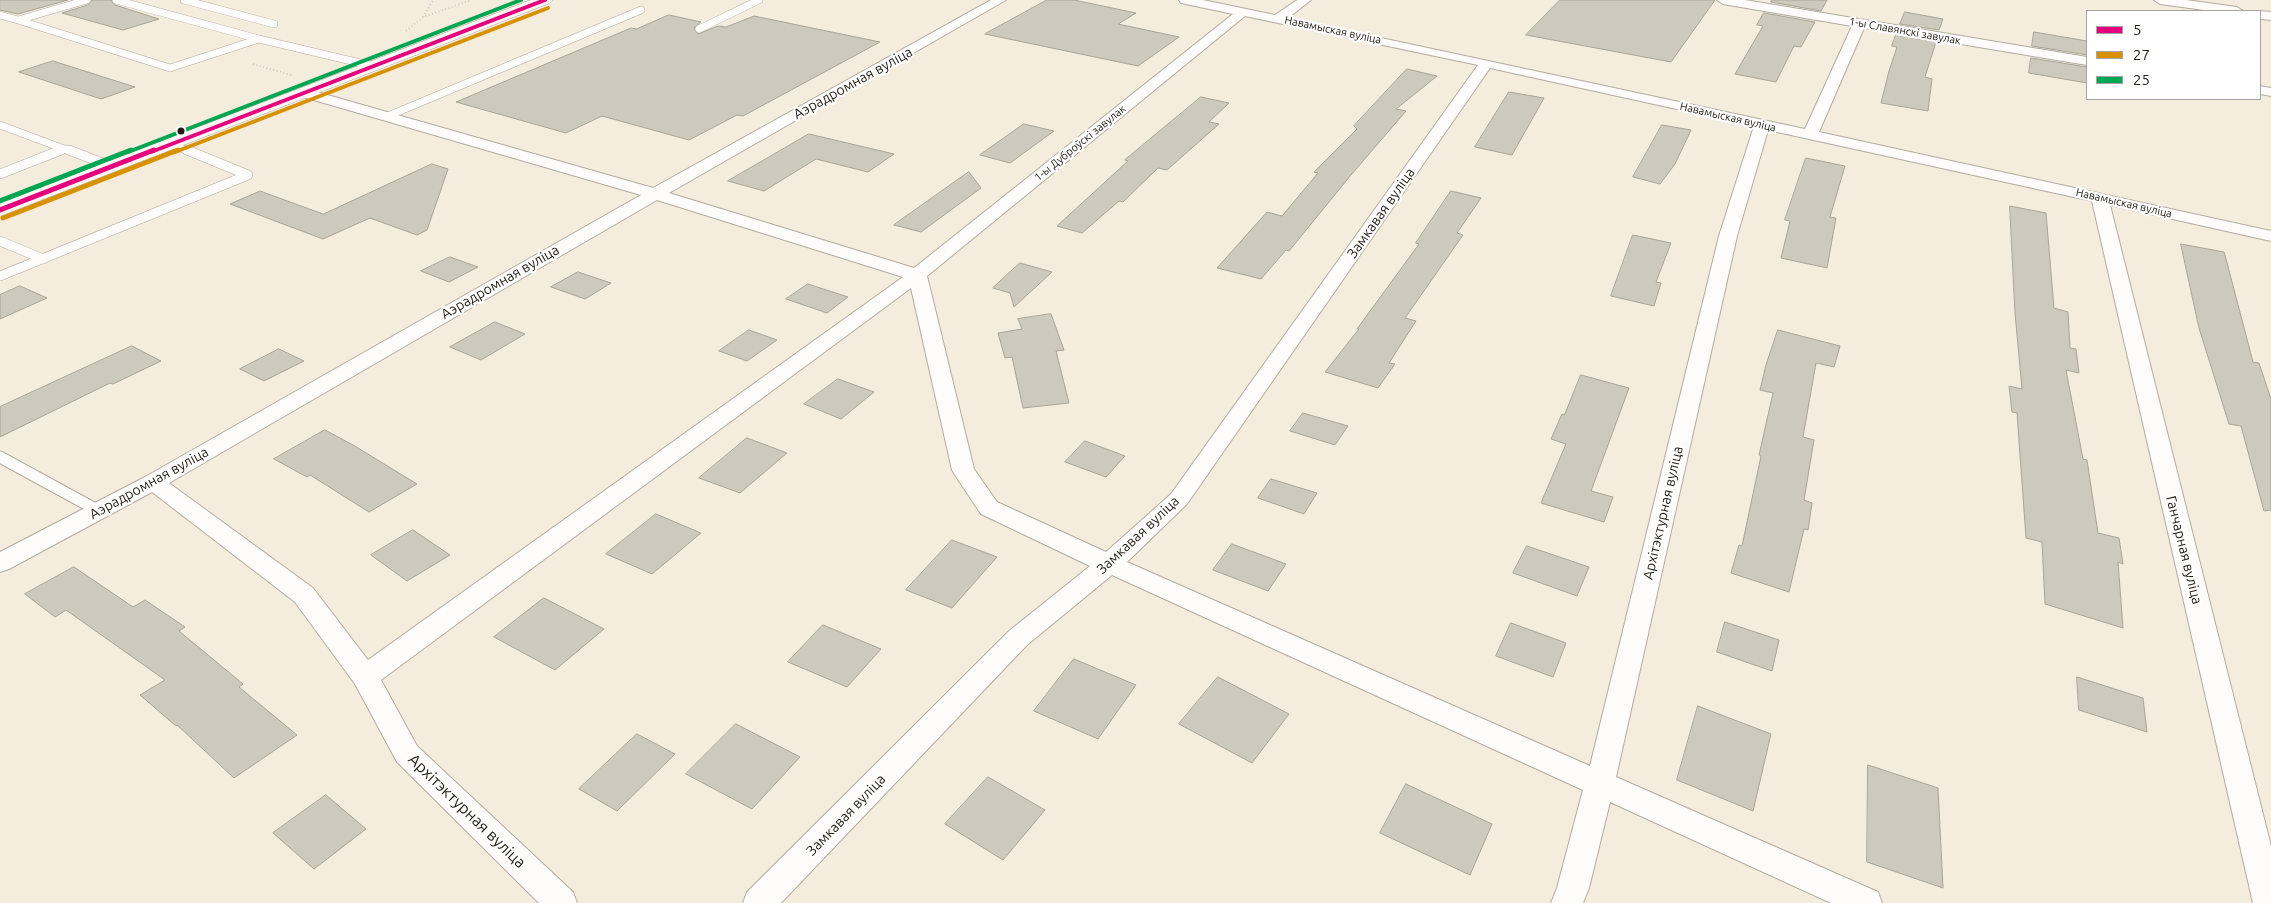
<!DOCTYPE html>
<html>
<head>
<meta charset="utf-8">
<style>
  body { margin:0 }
  #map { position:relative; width:2271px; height:903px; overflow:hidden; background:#f4ecdd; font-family:Ubuntu,sans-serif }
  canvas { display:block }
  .legend { position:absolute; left:2086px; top:10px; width:175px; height:90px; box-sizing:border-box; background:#fff; border:1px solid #a6a4a0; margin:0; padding:6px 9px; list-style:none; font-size:15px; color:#211b11 }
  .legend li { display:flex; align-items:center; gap:10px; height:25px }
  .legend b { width:25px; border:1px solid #a6a4a0 }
</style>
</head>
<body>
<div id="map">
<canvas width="2271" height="903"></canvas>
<ul class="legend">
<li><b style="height:6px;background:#e5007d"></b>5</li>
<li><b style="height:6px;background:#d79103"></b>27</li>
<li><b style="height:6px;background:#00a651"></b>25</li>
</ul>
</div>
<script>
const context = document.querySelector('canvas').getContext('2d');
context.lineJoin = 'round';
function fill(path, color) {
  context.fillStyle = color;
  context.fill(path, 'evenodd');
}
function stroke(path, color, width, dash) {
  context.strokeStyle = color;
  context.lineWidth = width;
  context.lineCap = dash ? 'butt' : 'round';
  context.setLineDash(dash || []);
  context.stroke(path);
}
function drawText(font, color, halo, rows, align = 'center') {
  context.font = font + ' Ubuntu,sans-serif';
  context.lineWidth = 4.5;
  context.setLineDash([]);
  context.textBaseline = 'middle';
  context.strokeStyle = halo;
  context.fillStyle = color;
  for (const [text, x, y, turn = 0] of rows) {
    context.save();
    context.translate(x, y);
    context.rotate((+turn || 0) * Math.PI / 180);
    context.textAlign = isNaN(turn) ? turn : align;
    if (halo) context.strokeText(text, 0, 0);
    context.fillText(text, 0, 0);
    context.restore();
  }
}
const building = new Path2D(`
  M0,0H68L18,14L0,10Z
  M92,0H111L115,5L159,19L123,30L62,13L88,5Z
  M1047,0H1074L1136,13L1118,24L1179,37L1138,66L985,34Z
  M1560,0H1715L1671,62L1526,35Z
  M1772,0H1827L1821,11L1771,2Z
  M1905,12L1943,19L1939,30L1900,24Z
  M1764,13L1815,22L1801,47L1794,46L1776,82L1735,74L1763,26L1757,25Z
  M669,15L701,22L694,28L698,34L718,26L726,27L754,16L880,42L743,116L737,115L689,140L602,116L566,133L456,102L631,28L636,29Z
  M2034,32L2087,41V55L2032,46Z
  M1896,35L1936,42L1925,77L1932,79L1928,111L1881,103L1889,71L1897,47L1892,46Z
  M2031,58L2087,67V83L2029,73Z
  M53,61L135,87L101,99L19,72Z
  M1407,69L1437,76L1396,109L1406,111L1351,175L1289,251L1286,250L1261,279L1217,268L1267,212L1282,216L1318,173L1314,172L1357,129L1354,126Z
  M1509,92L1544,98L1512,155L1475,147Z
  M1201,97L1229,103L1209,122L1219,124L1167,170L1158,168L1123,202L1119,201L1082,233L1057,226L1128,161L1125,160Z
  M1024,124L1054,131L1010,163L980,155Z
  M1662,125L1691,130L1675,164L1660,184L1633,177Z
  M809,134L894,154L868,172L816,159L764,191L728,181Z
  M1806,158L1845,166L1830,217L1836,218L1827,268L1781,258L1790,221L1785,220Z
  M432,164L448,169L427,230L417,235L370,218L323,239L230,204L260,191L323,214Z
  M969,172L981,188L921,232L894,225Z
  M1451,191L1481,198L1457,233L1463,235L1405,318L1416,321L1389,363L1395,364L1378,388L1325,372L1359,329H1357L1419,244L1416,243Z
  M2010,206L2046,213L2054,308L2068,312L2070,348L2076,349L2079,373L2066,370L2083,459L2087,460L2098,533L2119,538L2123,564L2118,562L2123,628L2045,604L2042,542L2026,538L2017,413L2012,412L2009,386L2022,389L2015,313Z
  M1633,235L1671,243L1656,282L1661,283L1654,306L1611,296Z
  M2181,244L2224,252L2226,259L2253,362L2259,363L2271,399V510L2264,511L2241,426L2229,424L2199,328Z
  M450,257L478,267L449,282L421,271Z
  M1020,263L1052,272L1014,307L1010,293L993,288Z
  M578,272L611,283L585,299L551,287Z
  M808,284L848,297L827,313L786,299Z
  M20,286L47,298L0,319V295Z
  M1051,314L1064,350L1056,351L1069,403L1023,408L1012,357L1005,358L998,333L1022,329L1018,319Z
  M495,322L525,334L481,360L450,347Z
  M749,330L777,340L747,361L719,351Z
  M1778,330L1840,346L1834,367L1816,363L1803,437L1814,440L1804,500L1812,503L1808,530L1804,529L1789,592L1731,573L1739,545L1742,546L1761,456L1759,455L1773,393L1760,390L1766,365Z
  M132,346L161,361L113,384L110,383L0,437V407Z
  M279,349L304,361L264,381L240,369Z
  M1581,375L1629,388L1591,491L1613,497L1604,522L1541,503L1566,444L1551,439L1562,414L1564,415Z
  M838,379L874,392L841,419L804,404Z
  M1303,413L1348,426L1335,445L1290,431Z
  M325,430L353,445L417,484L369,512L310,475L307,477L274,459Z
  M747,438L787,453L740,493L699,478Z
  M1085,441L1125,456L1106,477L1065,462Z
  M1271,479L1317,493L1304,514L1258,498Z
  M656,514L701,533L652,574L606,554Z
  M413,530L450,555L407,581L371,555Z
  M952,540L997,557L952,608L906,590Z
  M1232,544L1286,564L1268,591L1213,570Z
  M1527,546L1589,567L1577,596L1513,573Z
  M74,567L133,607L145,600L185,627L179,631L243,684L239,687L297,735L234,778L177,725L176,726L140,695L165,680L66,610L55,617L25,594Z
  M544,598L604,629L555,670L494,637Z
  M1725,622L1779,640L1772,671L1717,652Z
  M1511,623L1566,643L1553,677L1496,656Z
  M823,625L881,649L847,687L788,662Z
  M1074,659L1136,685L1098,739L1034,711Z
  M1218,677L1289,714L1252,763L1179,724Z
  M2077,677L2143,698L2147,732L2079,710Z
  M1698,706L1771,734L1753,811L1677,780Z
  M736,724L800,757L752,809L686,774Z
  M637,734L675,754L617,811L579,789Z
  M1868,765L1938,788L1943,888L1867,862Z
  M988,777L1045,810L1003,860L945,824Z
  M1406,784L1492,824L1470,875L1380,833Z
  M326,795L366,829L314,869L273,833Z`);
const path = new Path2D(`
  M423,17L433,0
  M406,31L423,17L471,0
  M253,64L291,75`);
const serviceFar2 = new Path2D(`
  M87,0L18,20L170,68L259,39L373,66
  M116,0L259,39
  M184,0L274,24
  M0,15L18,20
  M699,29L759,0
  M388,116L641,10
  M0,125L72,152
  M171,144L190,152
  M58,152L65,149`);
const serviceFar1 = new Path2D(`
  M69,150L113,167
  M0,174L61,150
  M0,241L43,259
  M0,276L248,175L187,150`);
const service = new Path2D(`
  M0,457L99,511`);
const minor = new Path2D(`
  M991,0H1006L669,193L914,268L1233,14L1181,3L1179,0H1203L1275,15L1297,0H1311L1288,18L1805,129L1852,26L1723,4L1717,0H1745L2087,57V65L1864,28L1819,132L2271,231V241L2110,205L2271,846V903H2253L2092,201L1768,130L1737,236L1616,777L1878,892L1882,903H1831L1610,802L1589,888L1583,903H1551L1557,888L1583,790L1112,575L1027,645L781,903H743L747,892L1009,631L1090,566L981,514L955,475L952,470L911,288L381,680L417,746L573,892L577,903H539L397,762L355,684L295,602L152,492L9,569L0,572V552L145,477L641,195L300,96L298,93L300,90H310L653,188ZM1245,16L1478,65L1171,494L1106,552L997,502L974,469L927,276ZM1490,68L1754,126L1719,236L1590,766L1127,562L1187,504ZM657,200L903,277L368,660L313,588L169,483Z
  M2154,0H2186L2237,7L2243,11H2212L2160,4Z
  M2260,11L2271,12V20L2260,19Z
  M2260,86L2271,88V96L2260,94Z`);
const secondary = new Path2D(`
  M531,0H553L550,3L0,216V203Z`);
const bus1Far1 = new Path2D(`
  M151,152L545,0`);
const bus1 = new Path2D(`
  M0,210L154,150`);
const bus2Far1 = new Path2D(`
  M175,152L548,8`);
const bus2 = new Path2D(`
  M3,218L178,150`);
const bus3Far1 = new Path2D(`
  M128,152L521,0`);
const bus3 = new Path2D(`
  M0,201L131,150`);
const markers = [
  [181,131,4.5,"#211b11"]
];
const farStreetnames = [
  ["Навамыская вуліца",1333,30,12],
  ["1-ы Славянскі завулак",1905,31,10],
  ["Навамыская вуліца",1728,117,13],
  ["1-ы Дуброўскі завулак",1080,143,-39],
  ["Навамыская вуліца",2124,203,13]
];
const streetNames = [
  ["Аэрадромная вуліца",853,83,-29],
  ["Замкавая вуліца",1381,213,-55],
  ["Аэрадромная вуліца",500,282,-30],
  ["Аэрадромная вуліца",149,483,-29],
  ["Архітэктурная вуліца",1663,513,-77],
  ["Замкавая вуліца",1138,535,-43],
  ["Ганчарная вуліца",2184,550,76],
  ["Замкавая вуліца",846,815,-46]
];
const nearStreetnames = [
  ["Архітэктурная вуліца",467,811,44]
];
fill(building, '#cdcabd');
stroke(building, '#a8a498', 1);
stroke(serviceFar2, '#b3aca1', 8);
stroke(serviceFar1, '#b3aca1', 10);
stroke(service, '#b3aca1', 13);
stroke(minor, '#b3aca1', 2);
stroke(secondary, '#b3aca1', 1);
stroke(path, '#d1cfcb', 2, [1, 2.5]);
stroke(serviceFar2, '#fdfcfa', 7);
stroke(serviceFar1, '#fdfcfa', 9);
stroke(service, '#fdfcfa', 11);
fill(minor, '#fdfcfa');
fill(secondary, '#f9f6f3');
stroke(bus1Far1, '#e5007d', 4);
stroke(bus1, '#e5007d', 5);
stroke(bus2Far1, '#d79103', 4);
stroke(bus2, '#d79103', 5);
stroke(bus3Far1, '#00a651', 4);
stroke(bus3, '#00a651', 5);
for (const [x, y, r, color] of markers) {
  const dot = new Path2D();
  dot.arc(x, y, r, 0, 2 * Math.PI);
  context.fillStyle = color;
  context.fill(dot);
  stroke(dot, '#fff', 2);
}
drawText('11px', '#211b11', '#fff', farStreetnames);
drawText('14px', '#211b11', '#fff', streetNames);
drawText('16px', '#211b11', '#fff', nearStreetnames);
</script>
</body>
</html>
